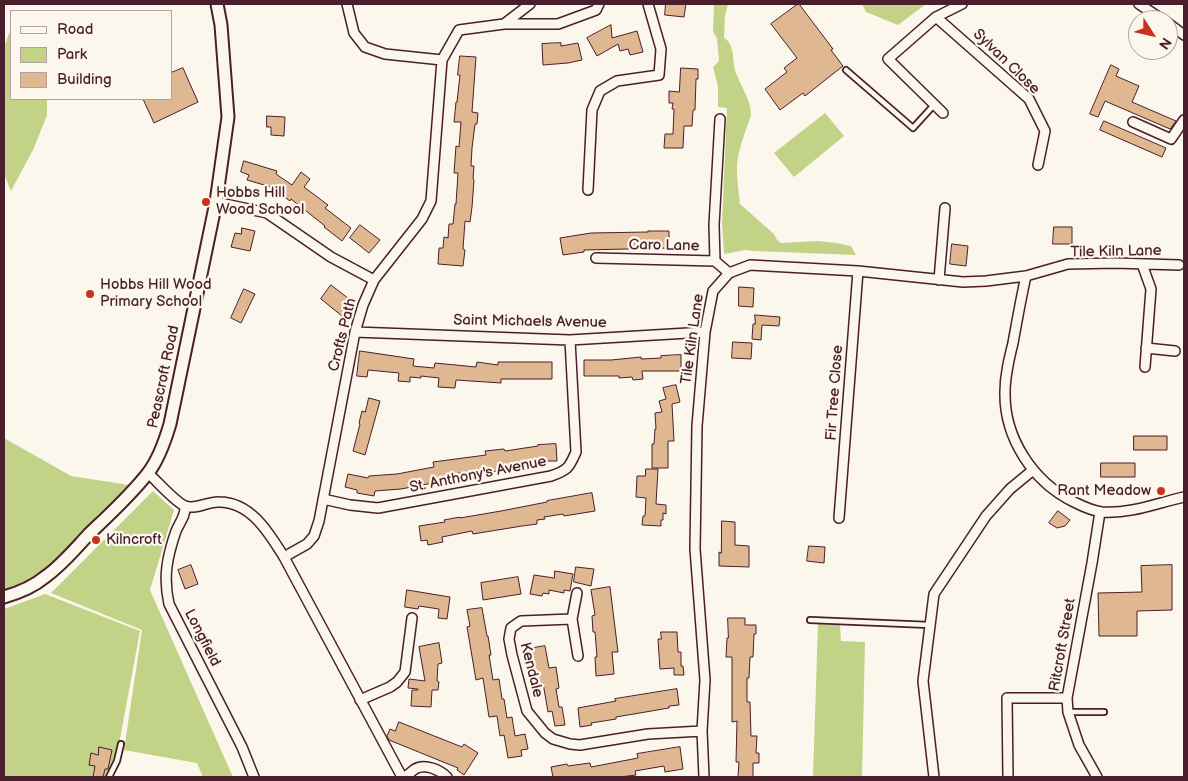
<!DOCTYPE html>
<html>
<head>
<meta charset="utf-8">
<style>
  body { margin:0 }
  #map { position:relative; width:1188px; height:781px; overflow:hidden; background:#fbf7ec; font-family:"Balsamiq Sans",sans-serif }
  canvas { display:block }
  .frame { position:absolute; inset:0; border:5px solid #4a1f2b; pointer-events:none }
  .legend { position:absolute; left:10px; top:10px; width:162px; height:90px; box-sizing:border-box; background:#fbf7ec; border:1px solid #b4a19f; margin:0; padding:6px 9px; list-style:none; font-size:15px; color:#4a1f2b }
  .legend li { display:flex; align-items:center; gap:10px; height:25px }
  .legend b { width:25px; border:1px solid #b4a19f }
  .north { position:absolute; left:1128px; top:10px; width:50px; height:50px; box-sizing:border-box; background:#fbf7ec; border:1px solid #b4a19f; border-radius:50%; rotate:125deg; font-size:14px; font-weight:700; line-height:20px; text-align:center; color:#4a1f2b }
  .north::after { content:''; display:block; margin:auto; width:18px; height:22px; background:#c8321e; clip-path:polygon(50% 0,100% 100%,50% 72%,0 100%) }
</style>
</head>
<body>
<div id="map">
<canvas width="1188" height="781"></canvas>
<div class="frame"></div>
<ul class="legend">
<li><b style="height:6px;background:#fbf7ec"></b>Road</li>
<li><b style="height:14px;background:#c2d387"></b>Park</li>
<li><b style="height:14px;background:#dfb790"></b>Building</li>
</ul>
<div class="north">N</div>
</div>
<script>
const context = document.querySelector('canvas').getContext('2d');
context.lineJoin = 'round';
function fill(path, color) {
  context.fillStyle = color;
  context.fill(path, 'evenodd');
}
function stroke(path, color, width, dash) {
  context.strokeStyle = color;
  context.lineWidth = width;
  context.lineCap = dash ? 'butt' : 'round';
  context.setLineDash(dash || []);
  context.stroke(path);
}
function drawText(font, color, halo, rows, align = 'center') {
  context.font = font + ' "Balsamiq Sans",sans-serif';
  context.lineWidth = 4.5;
  context.setLineDash([]);
  context.textBaseline = 'middle';
  context.strokeStyle = halo;
  context.fillStyle = color;
  for (const [text, x, y, turn = 0] of rows) {
    context.save();
    context.translate(x, y);
    context.rotate((+turn || 0) * Math.PI / 180);
    context.textAlign = isNaN(turn) ? turn : align;
    if (halo) context.strokeText(text, 0, 0);
    context.fillText(text, 0, 0);
    context.restore();
  }
}
const green = new Path2D(`
  M714,4H728L725,16L724,38C728,40 730,43 731,47C734,54 733,63 735,70C740,86 751,99 751,115C745,134 736,153 737,172C737,183 739,193 740,204L774,234L777,240L781,243L818,241L836,243L851,246L856,255L755,251L745,250L724,254L722,223L727,108L718,107V86L713,67L719,61L717,38L713,32Z
  M862,4H926L898,25L866,12Z
  M10,31H11V99H47V115L33,150L11,191L4,174V47Z
  M825,113L844,136L794,177L774,153Z
  M4,438L71,476L142,487L83,535L22,587L4,593Z
  M153,491L174,510L150,590L233,777H203L197,763L124,750L142,630L51,593Z
  M45,594L140,631L113,777H4V609Z
  M818,624L840,625L841,641L865,642L862,777H813Z`);
const building = new Path2D(`
  M666,4H686L684,17L665,15Z
  M798,4H799L833,49L831,50L843,66L805,96L803,93L780,110L765,89L787,72L784,68L797,58L771,24Z
  M611,25L612,38L637,31L643,52L630,55L628,49L620,51L618,44L597,56L587,38Z
  M561,43V46L578,43L582,60L568,63L543,65L542,44Z
  M460,56L476,57L472,112L478,113L477,124H475L472,148L471,166H474L473,179L474,180L472,207L470,222L465,221L463,249L465,250L463,266L438,264L439,248H443L444,237L448,238L449,224H453L455,204H456L458,173H454L456,146L459,147L461,122H454L456,102H457L460,75H458Z
  M1111,65L1119,69L1116,76L1139,86L1132,102L1176,121L1170,129L1105,101L1098,117L1090,114Z
  M183,68L198,102L154,123L143,99H171V73Z
  M681,68L698,69V79H696L695,110H693L692,126H684L683,148H664L665,134H673L674,109H672L673,103H669V91L679,92Z
  M267,116L285,117L284,136L271,135V127H267Z
  M1104,121L1166,148L1162,157L1100,130Z
  M244,161L277,171L276,174L292,185L301,172L310,179L304,187L328,205L325,208L351,228L342,241L324,227L325,226L291,199L290,201L271,187L247,180L249,175L241,172Z
  M360,225L380,240L369,253L350,238Z
  M1054,227H1072V244H1053Z
  M242,228L255,231L250,251L231,247L235,233L241,234Z
  M648,231H669V248L584,250V252L563,255L560,238L591,233L648,232Z
  M952,244L968,246L966,266L950,264Z
  M331,285L353,302L342,316L321,299Z
  M739,287L754,288L753,307L739,306Z
  M244,289L255,294L241,323L231,318Z
  M755,315L780,317L779,326L762,325L761,340L752,339L753,324H755Z
  M733,342L752,343L751,359L732,358Z
  M360,351L414,359L413,366L434,368L435,363L476,367L477,362L498,365V362H552V379H501V383L456,380L455,388L438,387L439,378L421,376V378L410,377V382L398,381L399,373L368,370L367,377L357,376Z
  M681,355V371H642L643,379L633,380L632,377L619,378V376H584V360H611L641,357V359L661,358V356Z
  M676,385L680,402L672,404L674,441H668V468H652V444H654L655,429H656L655,413L662,412L659,401L666,399L663,388Z
  M369,398L380,401L365,455L353,451L360,424L359,423L362,411L365,412Z
  M1134,436H1167V450H1134Z
  M556,444L557,461H535V463L507,467V469L470,476L469,472L452,474L453,479L432,482L433,483L401,489L375,491L374,496L357,493V490L345,487L348,474L368,478L369,476L397,474L434,467L433,462L486,455L485,451L504,449L505,451L538,446V445Z
  M1101,463H1135V477H1101Z
  M646,469H658L656,504L666,505V514L663,513V520H661V526L642,525L643,516H645L646,498L636,497L637,476H645Z
  M592,493L595,511L564,516L563,514L544,517L545,519L537,520V524L522,526L473,534L472,531L442,537L443,542L428,545L427,540L421,541L419,526L445,522L444,520L460,517V518L501,511L547,502V501Z
  M1058,511L1070,520L1065,526L1057,528L1049,523Z
  M722,521L735,522V545L749,546V567L719,566V552L721,553Z
  M809,546L825,547L824,563L807,561Z
  M191,565L198,584L185,589L178,570Z
  M1172,565V610L1137,611V636H1099L1098,593L1142,592L1141,566Z
  M576,567L594,569L591,586L574,582Z
  M555,571L573,574L570,591L564,590V593L549,590V594L543,593L542,596L530,594L534,575L554,578Z
  M518,577L521,594L483,600L481,583Z
  M610,587L618,652H612L614,674L596,676L595,657H597L595,632H593L592,616L595,615L591,590Z
  M407,590L450,597L447,619L438,618L439,609L419,606L418,609L405,607Z
  M482,608L487,636H488L491,655H489L493,680L499,679L502,699H504L507,718L512,717L515,736L525,734L528,749L521,750L522,756L508,758L504,735L500,736L497,716L489,717L483,678L476,680L467,627L470,626L467,610Z
  M728,618H745V625H756V634H754L753,657H750L749,678H747V702H750L751,736H757L756,753H759V763H753V777H738L739,762H736L737,721L732,722V657H726L727,638H728Z
  M661,632H677L678,652H681V666H683L684,675H674V668L660,669L658,639H661Z
  M439,643L442,663L438,664L437,681L439,682L438,690H432L431,707L411,706L412,690H418V689L408,688L409,679L425,681L419,647Z
  M545,646L549,668L556,667L559,688L556,689L559,707H562L565,725L555,726L552,711L548,712L543,683L536,685L532,662L530,663L528,649Z
  M677,689L679,705L669,706V708L616,717V719L591,723L592,725L580,727L578,708L616,701L615,699Z
  M399,722L462,747L464,744L478,753L464,775L457,770L458,768L389,740L387,736L390,729L395,731Z
  M99,747L112,750L108,769H105L103,777H93L95,766L89,765L91,753L98,755Z
  M680,747L683,769L665,772L664,766L635,771L636,775L620,777H553L551,767L567,764L568,766L590,763L591,767L638,758L637,754Z`);
const service = new Path2D(`
  M846,70L913,128L934,105
  M810,620L930,625
  M1068,712H1104
  M109,777L117,761L121,744`);
const minor = new Path2D(`
  M347,4L354,33L365,47L385,54L442,60
  M1139,4L1163,20
  M936,17L1029,99L1045,131L1038,165
  M1168,23L1184,35
  M504,24L530,4
  M943,113L888,59L936,17L962,4
  M1133,122L1171,139L1184,120
  M588,190L592,110L600,91L617,81L659,75L661,49L648,4
  M216,202L267,213L331,257L374,280
  M596,258L715,261L729,273
  M715,261L714,225L720,119
  M1142,264L1151,289L1145,367
  M1026,276C1021,298 1017,321 1013,343C1009,359 1005,375 1005,392C1004,438 1033,482 1074,502C1082,506 1093,511 1102,512C1131,514 1157,503 1184,497
  M939,280L945,208
  M355,332L570,340L705,332
  M1146,348L1175,351
  M148,473C157,481 175,502 185,506C196,510 209,501 219,502C251,502 269,533 284,557L402,777
  M323,499L350,505L378,508L551,476C568,470 569,468 576,452L570,340
  M185,506C186,515 180,522 176,531C167,557 163,577 169,604L242,747L254,777
  M839,518L858,271
  M284,557L307,544L314,536L319,521L355,332L363,305L374,280L422,219L431,201L442,60L459,30L504,24H558L596,10L599,4
  M572,619L577,593
  M578,656L572,619L521,621L511,628L509,639L512,655L527,711L545,733L553,739L570,744L580,745L648,734L702,731
  M360,700L390,687L397,682L405,672L412,618
  M405,777C408,775 412,771 415,769C425,763 440,770 447,777
  M704,777L702,731L705,680L695,549L697,426L705,332L713,291L729,273L750,265L858,271L963,282L986,281L1026,276L1068,264L1115,263L1179,265
  M934,777L923,681L934,594L986,516L1010,489L1033,470
  M1008,777L1007,698H1067
  M1097,777L1079,745L1068,712L1067,698L1092,563L1100,512`);
const tertiary = new Path2D(`
  M4,597C18,593 33,587 45,577C62,565 75,549 89,534C109,515 131,495 148,473C159,459 165,441 170,424L216,202L228,117L221,25L217,4`);
const markers = [
  [206,202,5,"#c8321e"],
  [90,294,5,"#c8321e"],
  [1161,491,5,"#c8321e"],
  [96,540,5,"#c8321e"]
];
const streetNames = [
  ["Sylvan Close",1006,62,44],
  ["Caro Lane",664,246,1],
  ["Tile Kiln Lane",1116,252,-1],
  ["Saint Michaels Avenue",530,322,1],
  ["Crofts Path",343,335,-76],
  ["Tile Kiln Lane",693,339,-82],
  ["Peascroft Road",164,377,-78],
  ["Fir Tree Close",835,393,-86],
  ["St. Anthony's Avenue",478,475,-11],
  ["Longfield",202,638,63],
  ["Ritcroft Street",1063,645,-80],
  ["Kendale",531,670,76]
];
const poiNames = [
  ["Hobbs Hill",216,193],
  ["Wood School",216,210],
  ["Hobbs Hill Wood",100,285],
  ["Primary School",100,302],
  ["Rant Meadow",1151,491,"right"],
  ["Kilncroft",106,540]
];
fill(green, '#c2d387');
fill(building, '#dfb790');
stroke(building, '#4a1f2b', 1);
stroke(service, '#4a1f2b', 8);
stroke(minor, '#4a1f2b', 12);
stroke(tertiary, '#4a1f2b', 15);
stroke(service, '#fbf7ec', 4.5);
stroke(minor, '#fbf7ec', 9);
stroke(tertiary, '#fbf7ec', 11);
for (const [x, y, r, color] of markers) {
  const dot = new Path2D();
  dot.arc(x, y, r, 0, 2 * Math.PI);
  context.fillStyle = color;
  context.fill(dot);
  stroke(dot, '#fbf7ec', 2);
}
drawText('15px', '#4a1f2b', '#fbf7ec', streetNames);
drawText('15px', '#4a1f2b', '#fbf7ec', poiNames, 'left');
</script>
</body>
</html>
